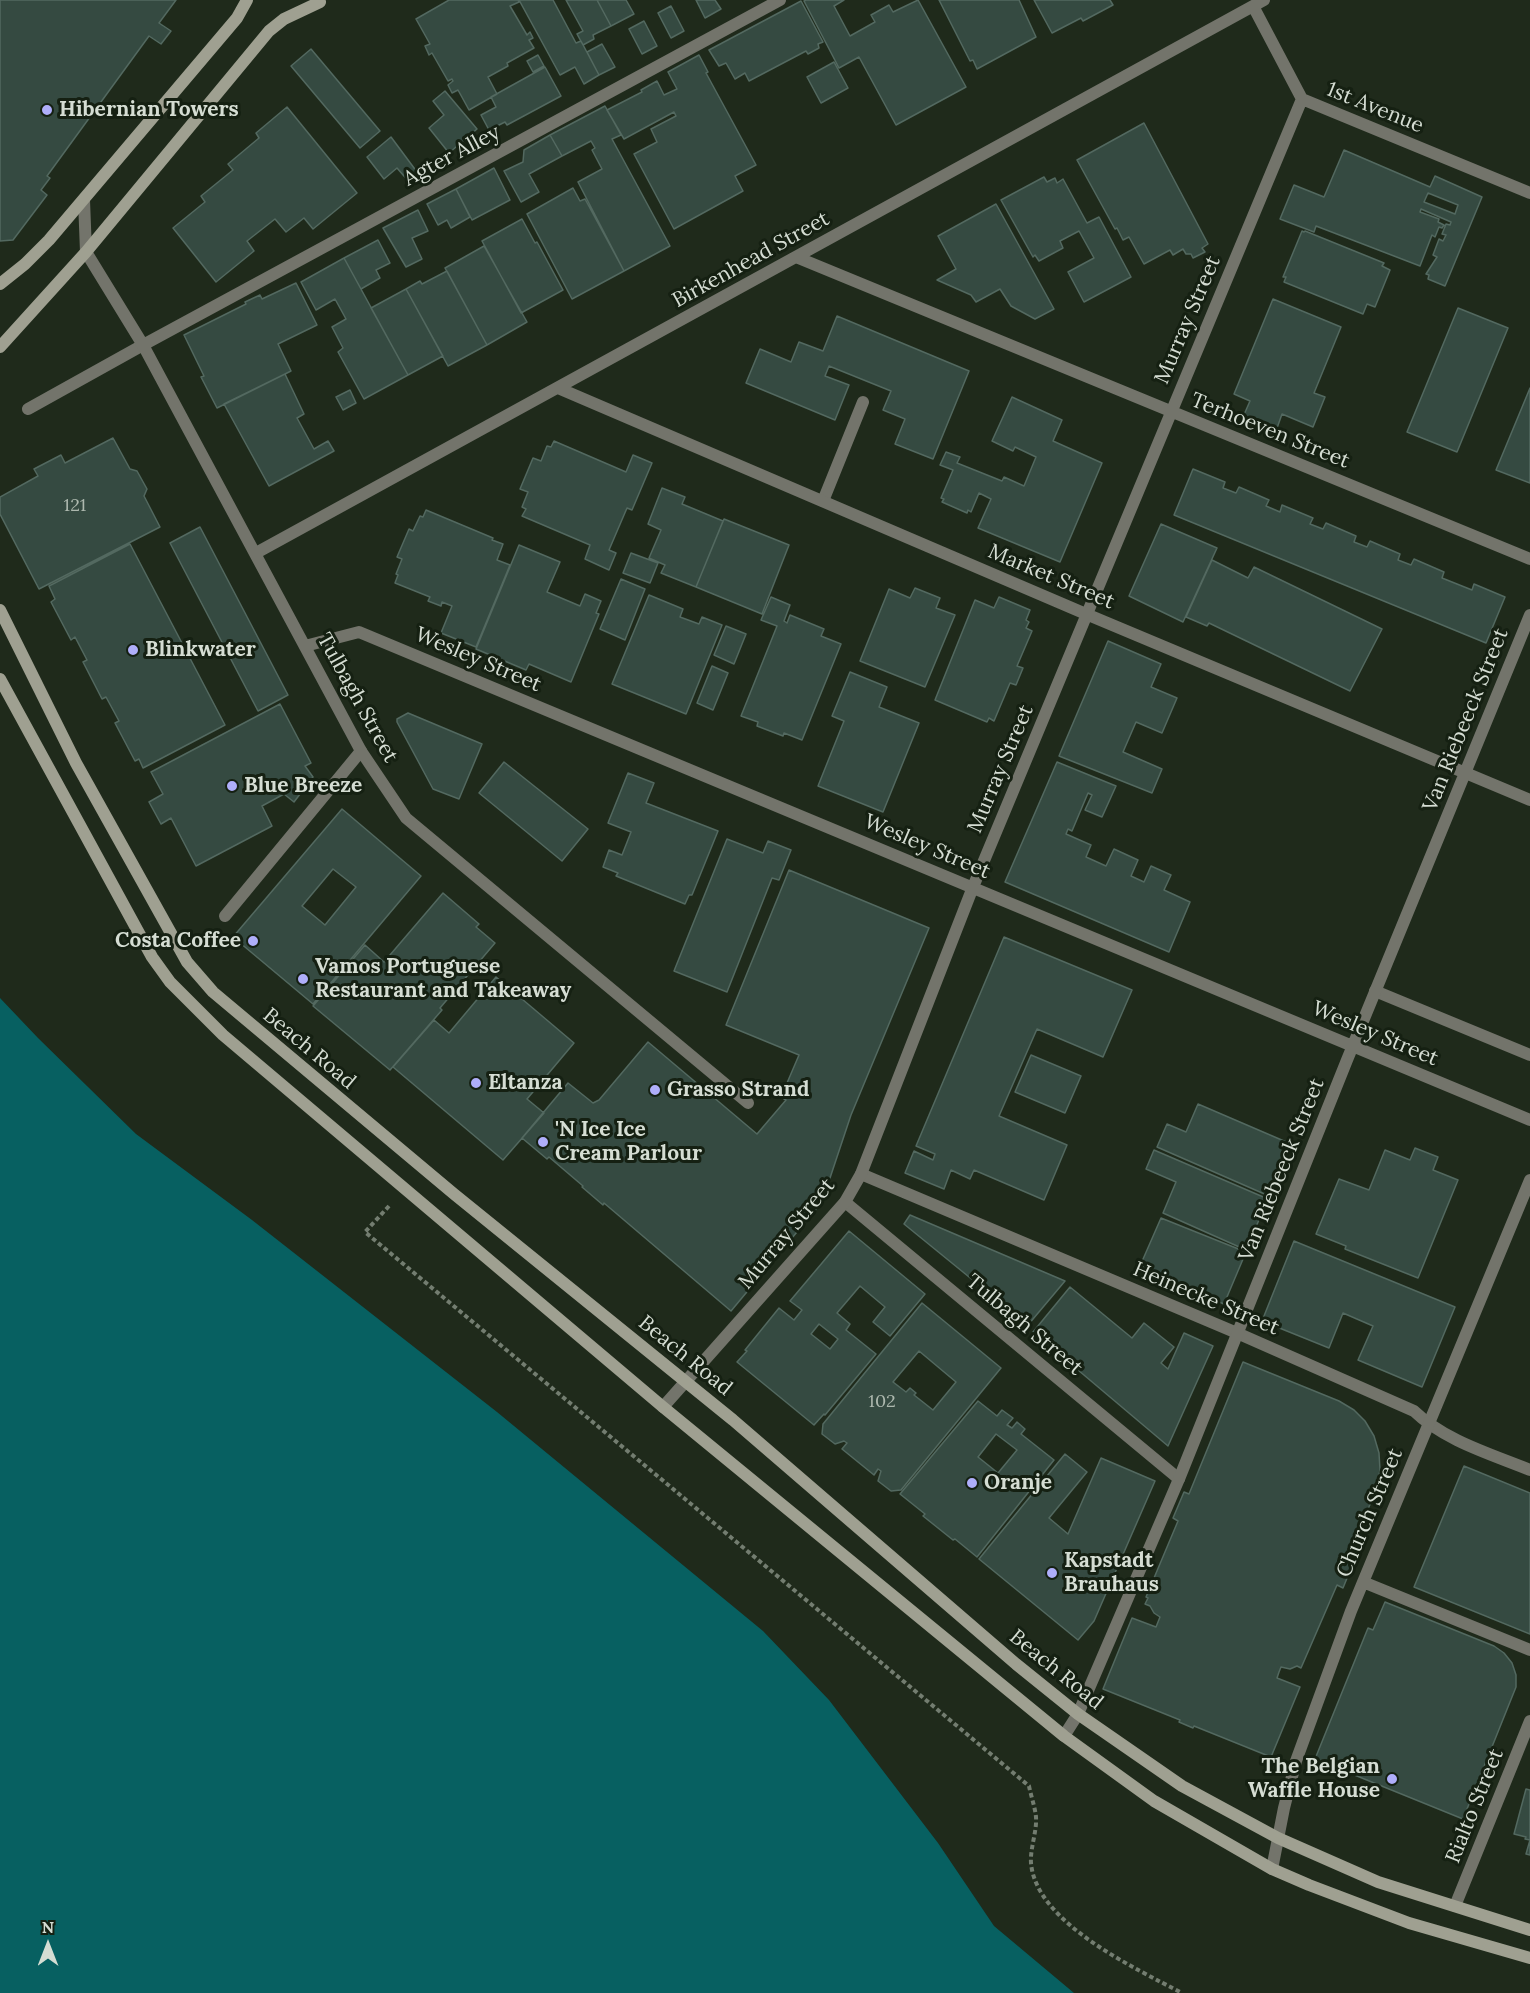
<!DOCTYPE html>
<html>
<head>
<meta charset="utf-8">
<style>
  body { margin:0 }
  #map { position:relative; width:1530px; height:1993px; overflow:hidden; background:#1f2a1b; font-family:Lora,serif }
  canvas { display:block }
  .north { position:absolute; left:18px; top:1915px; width:60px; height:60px; -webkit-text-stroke:4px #152012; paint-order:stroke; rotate:0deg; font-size:16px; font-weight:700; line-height:24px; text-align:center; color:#d5ddd3 }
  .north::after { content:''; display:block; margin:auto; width:21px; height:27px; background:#d5ddd3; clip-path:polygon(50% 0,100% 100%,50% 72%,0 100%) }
</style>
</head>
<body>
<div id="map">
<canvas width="1530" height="1993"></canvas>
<div class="north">N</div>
</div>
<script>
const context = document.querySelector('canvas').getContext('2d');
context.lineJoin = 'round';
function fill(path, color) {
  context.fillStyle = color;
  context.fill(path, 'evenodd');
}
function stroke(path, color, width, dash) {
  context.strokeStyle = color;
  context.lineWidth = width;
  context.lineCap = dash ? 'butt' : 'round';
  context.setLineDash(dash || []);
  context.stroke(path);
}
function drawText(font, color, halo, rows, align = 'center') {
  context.font = font + ' Lora,serif';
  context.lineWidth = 6;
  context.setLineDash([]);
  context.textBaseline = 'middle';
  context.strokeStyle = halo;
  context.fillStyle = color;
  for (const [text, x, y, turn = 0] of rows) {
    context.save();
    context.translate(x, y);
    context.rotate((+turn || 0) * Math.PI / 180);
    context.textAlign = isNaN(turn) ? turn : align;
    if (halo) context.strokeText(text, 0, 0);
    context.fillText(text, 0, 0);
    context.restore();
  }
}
const water = new Path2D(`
  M0,998L38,1038L136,1134L252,1220L497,1412L763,1631L829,1700L938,1843L994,1926L1074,1993H0Z`);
const building = new Path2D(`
  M0,0H176L159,23L171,31L161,44L149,36L47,176L50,178L41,190L47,195L13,240L0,241Z
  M449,0H518L519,2L510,6L527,35L530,32L533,38L529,40L534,48L507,63L508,66L488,77L497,94L469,110L458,90L452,93L448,85L453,81L452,79L448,81L432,53L429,55L425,46L430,44L416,19Z
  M519,0H553L576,43L581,41L599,75L584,84L575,67L560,75Z
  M566,0H597L611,26L593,35L594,39L583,45L577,34L583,31Z
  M597,0H626L634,14L611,26Z
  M696,0H715L721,9L705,18Z
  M806,0H844L834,6L850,36L875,22L871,15L889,5L893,12L918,0L966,87L896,125L859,57L839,68L804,1Z
  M939,0H1019L1036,37L977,69L973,60L970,61Z
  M1034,0H1110L1113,5L1083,21L1081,18L1052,33Z
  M801,1L823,42L818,44L819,48L808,54L806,51L749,81L745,73L735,79L726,63L719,66L709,50Z
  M671,6L684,31L671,38L658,13Z
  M644,21L657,46L642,54L629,29Z
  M602,44L615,67L599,75L587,52Z
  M311,49L380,131L360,148L291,66Z
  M538,55L544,66L533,72L527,61Z
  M699,55L708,72L706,73L756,165L735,176L743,191L674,229L634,154L657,142L651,129L676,116L674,112L624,139L607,110L642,92L641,90L657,81L664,95L677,89L668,72Z
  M834,62L848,88L821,103L807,77Z
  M545,67L561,96L507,125L505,122L489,130L481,115L496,107L491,97Z
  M445,91L477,129L449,153L429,128L444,115L433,101Z
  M605,106L621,135L612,139L670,246L624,271L578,182L602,169L592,150L595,148L591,141L562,156L550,135Z
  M287,107L357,193L313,229L304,218L286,232L275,219L247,241L254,251L216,282L173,228L205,202L201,196L233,170L228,164L259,138L256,133Z
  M1144,123L1208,244L1202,248L1205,252L1193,258L1191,254H1186L1183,249L1173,255L1170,250L1144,264L1129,237L1123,240L1117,228L1115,229L1077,160Z
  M550,135L562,156L529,174L539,192L521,202L504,171L523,162L524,150Z
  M391,137L420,176L410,183L397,168L384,179L367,157Z
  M1344,150L1430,187L1435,176L1482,197L1445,286L1428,279L1429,275L1426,274L1437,257L1433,255L1439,239L1443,241L1446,235L1442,234L1446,224L1450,225L1451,222L1421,209L1420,212L1439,219L1438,222L1444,225L1442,228L1439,227L1435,237L1432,235L1420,266L1316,226L1314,232L1280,219L1294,185L1324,197ZM1428,193L1458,205L1455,214L1424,202Z
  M494,168L510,200L472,220L456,189Z
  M1044,177L1047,182L1055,178L1057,183L1063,179L1087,223L1099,217L1131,277L1084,302L1068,272L1094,258L1079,231L1060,241L1063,248L1039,261L1035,255L1033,257L1001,200Z
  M573,188L580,201L585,199L624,271L572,299L527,214Z
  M456,189L470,217L451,228L447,220L438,225L427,204Z
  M996,204L1054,309L1035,319L1011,306L1000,289L976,302L971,295L937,280L956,269L938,236Z
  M418,210L428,231L412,238L422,259L406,267L383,228Z
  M522,219L535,243L537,242L563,290L521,313L482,241Z
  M1302,231L1304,232L1305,231L1384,263L1382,266L1390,270L1375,307L1367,304L1363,314L1284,282L1286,277H1283Z
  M378,240L390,263L376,270L380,278L361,289L344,258Z
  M484,246L527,322L487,345L445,268Z
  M344,258L408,375L364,399L338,352L343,348L332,327L346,319L335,299L316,310L301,282Z
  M447,271L487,345L448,366L406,289L420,281L422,284Z
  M296,283L317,325L278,344L291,371L217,408L201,377L204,376L184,335L246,304L245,302L260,295L262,299Z
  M406,289L443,356L408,375L371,308Z
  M1273,299L1341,327L1314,393L1325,397L1313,427L1282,414L1276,431L1243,417L1250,401L1234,394Z
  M1458,308L1508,328L1457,452L1407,432Z
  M837,316L969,371L933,459L895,444L905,419L883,410L891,391L829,366L825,376L849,385L835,420L746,383L760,349L791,362L799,342L823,351Z
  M285,374L304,414L297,418L314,449L328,441L334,451L269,486L224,404Z
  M1530,388V483L1496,470Z
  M350,390L356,403L343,410L336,397Z
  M1012,397L1062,420L1053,441L1102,463L1060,562L978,528L991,499L979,493L971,512L968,510L967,513L942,502L944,499L941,498L953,470L940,465L946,452L960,457L957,463L1002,481L1004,477L1024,486L1036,457L1015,447L1013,451L992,441Z
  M113,438L130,469L137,471L147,489L144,496L160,527L39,589L0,514V497L38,476L34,469L61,455L65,463Z
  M554,441L626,472L633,455L652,463L632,510L627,508L609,550L616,553L609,570L585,559L590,545L522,516L526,509L522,507L528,492L520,489L533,458L541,461L547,446L551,447Z
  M1193,469L1225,482L1223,488L1236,493L1239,487L1269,500L1266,506L1280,512L1282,505L1313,518L1310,524L1323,529L1326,523L1356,536L1354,542L1367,547L1370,541L1400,554L1398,560L1411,565L1414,559L1444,572L1442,578L1472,590L1474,584L1505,597L1486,643L1174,515Z
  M662,488L685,497L682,504L723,521L696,587L661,573L665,565L649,558L661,530L648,524Z
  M426,510L493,538L492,540L503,544L497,560L510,565L476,647L441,633L452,606L442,602L441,606L428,601L430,597L395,583L398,575L396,574L402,559L397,557L409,529L413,531L420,516L423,517Z
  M724,519L789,545L762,614L696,587Z
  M1161,524L1217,548L1183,622L1129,596Z
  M200,527L288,695L258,711L170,543Z
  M130,544L225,725L143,768L139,759L135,761L115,723L119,721L106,697L102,699L83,662L87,660L75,637L71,640L51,602L55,599L49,586Z
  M519,545L560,562L547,592L580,606L585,594L601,601L596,613L599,614L571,682L529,664L526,670L476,649Z
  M631,553L658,563L650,583L623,573Z
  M1212,560L1248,578L1254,567L1382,629L1350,691L1209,623L1207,626L1186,617Z
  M621,579L645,589L625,640L600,629Z
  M915,588L940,598L936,608L955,615L925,687L860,661L889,589L910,598Z
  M649,595L683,609L680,617L699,624L702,617L722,625L686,714L612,684Z
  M771,597L790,605L784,621L787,623L790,615L824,629L821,636L841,644L802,740L784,733L783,736L757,726L758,722L741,716L777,626L761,620Z
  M999,597L1030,610L1026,620L1029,622L1026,628L1032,631L1017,666L1023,668L1016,685L1010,683L994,721L989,718L987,722L935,700L975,600L994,608Z
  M726,626L746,634L734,664L714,655Z
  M1108,641L1161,664L1151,687L1177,698L1162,733L1136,722L1123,752L1162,769L1152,793L1059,756Z
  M712,666L728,673L713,710L697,703Z
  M850,672L887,687L879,707L919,723L883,812L818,786L844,721L832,716Z
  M280,704L311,763L305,766L313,777L294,802L284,794L262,806L272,826L196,866L171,818L161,824L149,802L163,794L151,772Z
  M408,713L482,744L459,799L433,789L397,722V719Z
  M504,762L588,829L562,861L479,793Z
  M1057,762L1116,786L1102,817L1085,810L1092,795L1088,793L1072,831L1068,829L1066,834L1091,845L1086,857L1106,866L1114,849L1138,860L1131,876L1144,882L1151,866L1171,875L1164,890L1190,902L1169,952L1005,882Z
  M628,773L654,783L646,803L718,831L692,895H689L685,904L616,876L618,873L603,867L609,850L622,855L631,832L608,823Z
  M342,809L421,876L313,1004L233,937ZM333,869L356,887L325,925L302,906Z
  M727,839L763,853L768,841L791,850L779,880L772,878L727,992L674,971Z
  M789,870L929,928L851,1115L822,1202L731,1311L604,1203L603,1205L582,1187L583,1186L549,1157L547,1159L522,1138L568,1083L593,1103L599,1100L648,1042L757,1134L786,1100L781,1097L799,1055L726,1025Z
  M443,893L479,924L476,927L495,943L440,1008L442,1010L390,1070L313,1006L365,945L384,962Z
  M1004,937L1132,990L1103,1057L1037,1029L999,1116L1067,1145L1044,1200L974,1170L970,1179L951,1170L944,1189L905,1173L914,1151L933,1160L935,1154L916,1146Z
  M496,977L574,1043L527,1099L544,1113L503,1160L393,1067L434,1020L449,1033Z
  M1031,1055L1081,1076L1065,1113L1015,1092Z
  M1198,1104L1291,1144L1269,1196L1157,1147L1167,1124L1186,1132Z
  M1415,1148L1438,1157L1433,1170L1458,1180L1418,1278L1345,1249L1346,1246L1316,1234L1339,1179L1369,1190L1385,1150L1410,1160Z
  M1154,1150L1268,1199L1246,1250L1163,1213L1176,1182L1146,1169Z
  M910,1215L1065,1281L1028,1325L904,1224Z
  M1161,1218L1246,1252L1224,1304L1151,1273L1152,1271L1140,1266Z
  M849,1231L925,1294L890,1336L873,1322L885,1307L860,1286L837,1313L850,1324L846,1330L876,1354L825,1415L824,1414L814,1425L737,1362L747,1351L745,1350L779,1308L794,1320L802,1310L790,1301ZM819,1324L838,1339L830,1349L811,1334Z
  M1294,1241L1455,1307L1422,1387L1358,1360L1373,1326L1343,1313L1329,1348L1262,1321Z
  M1070,1287L1132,1338L1144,1323L1174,1347L1161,1363L1168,1369L1184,1333L1213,1346L1168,1446L1033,1332Z
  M922,1303L1001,1368L901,1490L891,1491L878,1481L881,1471L878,1469L874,1475L842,1449L847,1443L844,1441L835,1444L822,1434L823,1424ZM919,1351L956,1382L933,1410L914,1395L916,1393L910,1388L906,1392L893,1382Z
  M1243,1362L1339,1401L1354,1410L1365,1421L1374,1436L1379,1453L1380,1470L1377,1487L1348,1559L1354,1561L1343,1588L1337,1585L1301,1668L1297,1666L1290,1669L1281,1667L1279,1672L1277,1678L1300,1687L1271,1757L1194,1726L1193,1728L1179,1722L1180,1720L1103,1689L1132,1618L1156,1627L1160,1617L1154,1613L1150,1606L1145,1604L1148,1598L1146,1597L1178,1521L1173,1518L1184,1492L1189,1494Z
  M978,1401L997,1416L1002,1410L1013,1418L1007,1425L1012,1428L1017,1422L1025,1429L1021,1434L1054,1460L977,1557L955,1539L953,1540L923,1516L925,1514L900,1494ZM996,1434L1017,1450L998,1473L978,1457Z
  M1065,1454L1087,1472L1049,1518L1068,1534L1101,1458L1155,1481L1094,1621L1078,1640L979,1559Z
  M1464,1466L1530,1493V1634L1414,1587Z
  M1385,1602L1494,1646L1504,1653L1512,1663L1516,1675V1687L1463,1819L1315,1759L1368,1628L1373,1630Z
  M1526,1789L1530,1790V1855L1526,1854L1530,1840L1525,1839L1526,1837L1514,1834Z`);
const path = new Path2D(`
  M389,1206L365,1232L1029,1786C1031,1796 1035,1807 1036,1817C1037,1832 1030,1848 1031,1863C1036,1923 1135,1968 1182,1993`);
const lane = new Path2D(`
  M28,409L143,345
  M823,501L863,402
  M225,916L361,751
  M1375,991L1530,1055
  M861,1174L1237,1333L1414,1411C1445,1441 1491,1454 1530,1470
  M845,1202L1179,1479`);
const street = new Path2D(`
  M1253,6L1302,99L1530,193
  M84,200L86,252L143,345L361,751L406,818L748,1103
  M796,257L1530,559
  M143,345L780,0
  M558,388L1086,614L1530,800
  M256,553L1264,0
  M305,646L359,632L1530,1120
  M663,1407L845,1202L861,1174L973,887L1302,99
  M1363,1582L1530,1650
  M1064,1736L1078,1714L1179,1479L1347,1060L1530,615
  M1272,1869L1284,1808L1296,1761L1351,1611L1530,1180
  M1455,1906L1530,1721`);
const secondary = new Path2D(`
  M0,284L25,264L49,240L237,18L247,0
  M0,347L86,252L269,31L284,19L320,2
  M0,610L76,763L187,962L213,992L454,1194L733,1420L1016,1664L1078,1714L1182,1786L1278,1838L1378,1882L1530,1930
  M0,679L152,957L170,982L223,1035L663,1407L1064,1736L1154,1801L1272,1869L1309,1885L1409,1923L1530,1958`);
const markers = [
  [47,110,6,"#afaefa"],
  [133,650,6,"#afaefa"],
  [232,786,6,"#afaefa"],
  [253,941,6,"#afaefa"],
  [303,979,6,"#afaefa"],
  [476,1083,6,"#afaefa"],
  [655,1090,6,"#afaefa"],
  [543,1142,6,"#afaefa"],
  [972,1483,6,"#afaefa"],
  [1052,1573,6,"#afaefa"],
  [1392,1779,6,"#afaefa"]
];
const numberNames = [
  ["121",75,506],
  ["102",882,1402]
];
const streetNames = [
  ["1st Avenue",1375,108,22],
  ["Agter Alley",452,156,-28],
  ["Birkenhead Street",751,260,-29],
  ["Murray Street",1188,320,-67],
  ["Terhoeven Street",1270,431,22],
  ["Market Street",1051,577,23],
  ["Wesley Street",478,660,23],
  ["Tulbagh Street",357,698,61],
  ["Van Riebeeck Street",1466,720,-68],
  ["Murray Street",1001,769,-67],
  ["Wesley Street",927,847,23],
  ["Wesley Street",1375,1034,23],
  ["Beach Road",309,1049,40],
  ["Van Riebeeck Street",1282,1170,-68],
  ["Murray Street",787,1234,-50],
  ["Heinecke Street",1206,1299,23],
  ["Tulbagh Street",1024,1325,40],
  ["Beach Road",685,1356,39],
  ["Church Street",1370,1513,-67],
  ["Beach Road",1056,1670,39],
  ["Rialto Street",1475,1806,-68]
];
const poiNames = [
  ["Hibernian Towers",59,110],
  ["Blinkwater",145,650],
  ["Blue Breeze",244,786],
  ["Costa Coffee",241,941,"right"],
  ["Vamos Portuguese",315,967],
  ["Restaurant and Takeaway",315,991],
  ["Eltanza",488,1083],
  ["Grasso Strand",667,1090],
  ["'N Ice Ice",555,1130],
  ["Cream Parlour",555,1154],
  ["Oranje",984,1483],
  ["Kapstadt",1064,1561],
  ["Brauhaus",1064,1585],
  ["The Belgian",1380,1767,"right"],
  ["Waffle House",1380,1791,"right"]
];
fill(water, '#076061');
fill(building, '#354a41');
stroke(building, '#536960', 1.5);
stroke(path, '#737d70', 4, [4.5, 3]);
stroke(lane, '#73746b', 12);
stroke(street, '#73746b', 12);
stroke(secondary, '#9fa091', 12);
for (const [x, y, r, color] of markers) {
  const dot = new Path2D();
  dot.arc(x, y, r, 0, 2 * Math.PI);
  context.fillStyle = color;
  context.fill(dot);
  stroke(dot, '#152012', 2);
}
drawText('18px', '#adb8ae', null, numberNames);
drawText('21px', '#d5ddd3', '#152012', streetNames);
drawText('bold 21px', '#d5ddd3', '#152012', poiNames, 'left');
</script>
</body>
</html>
